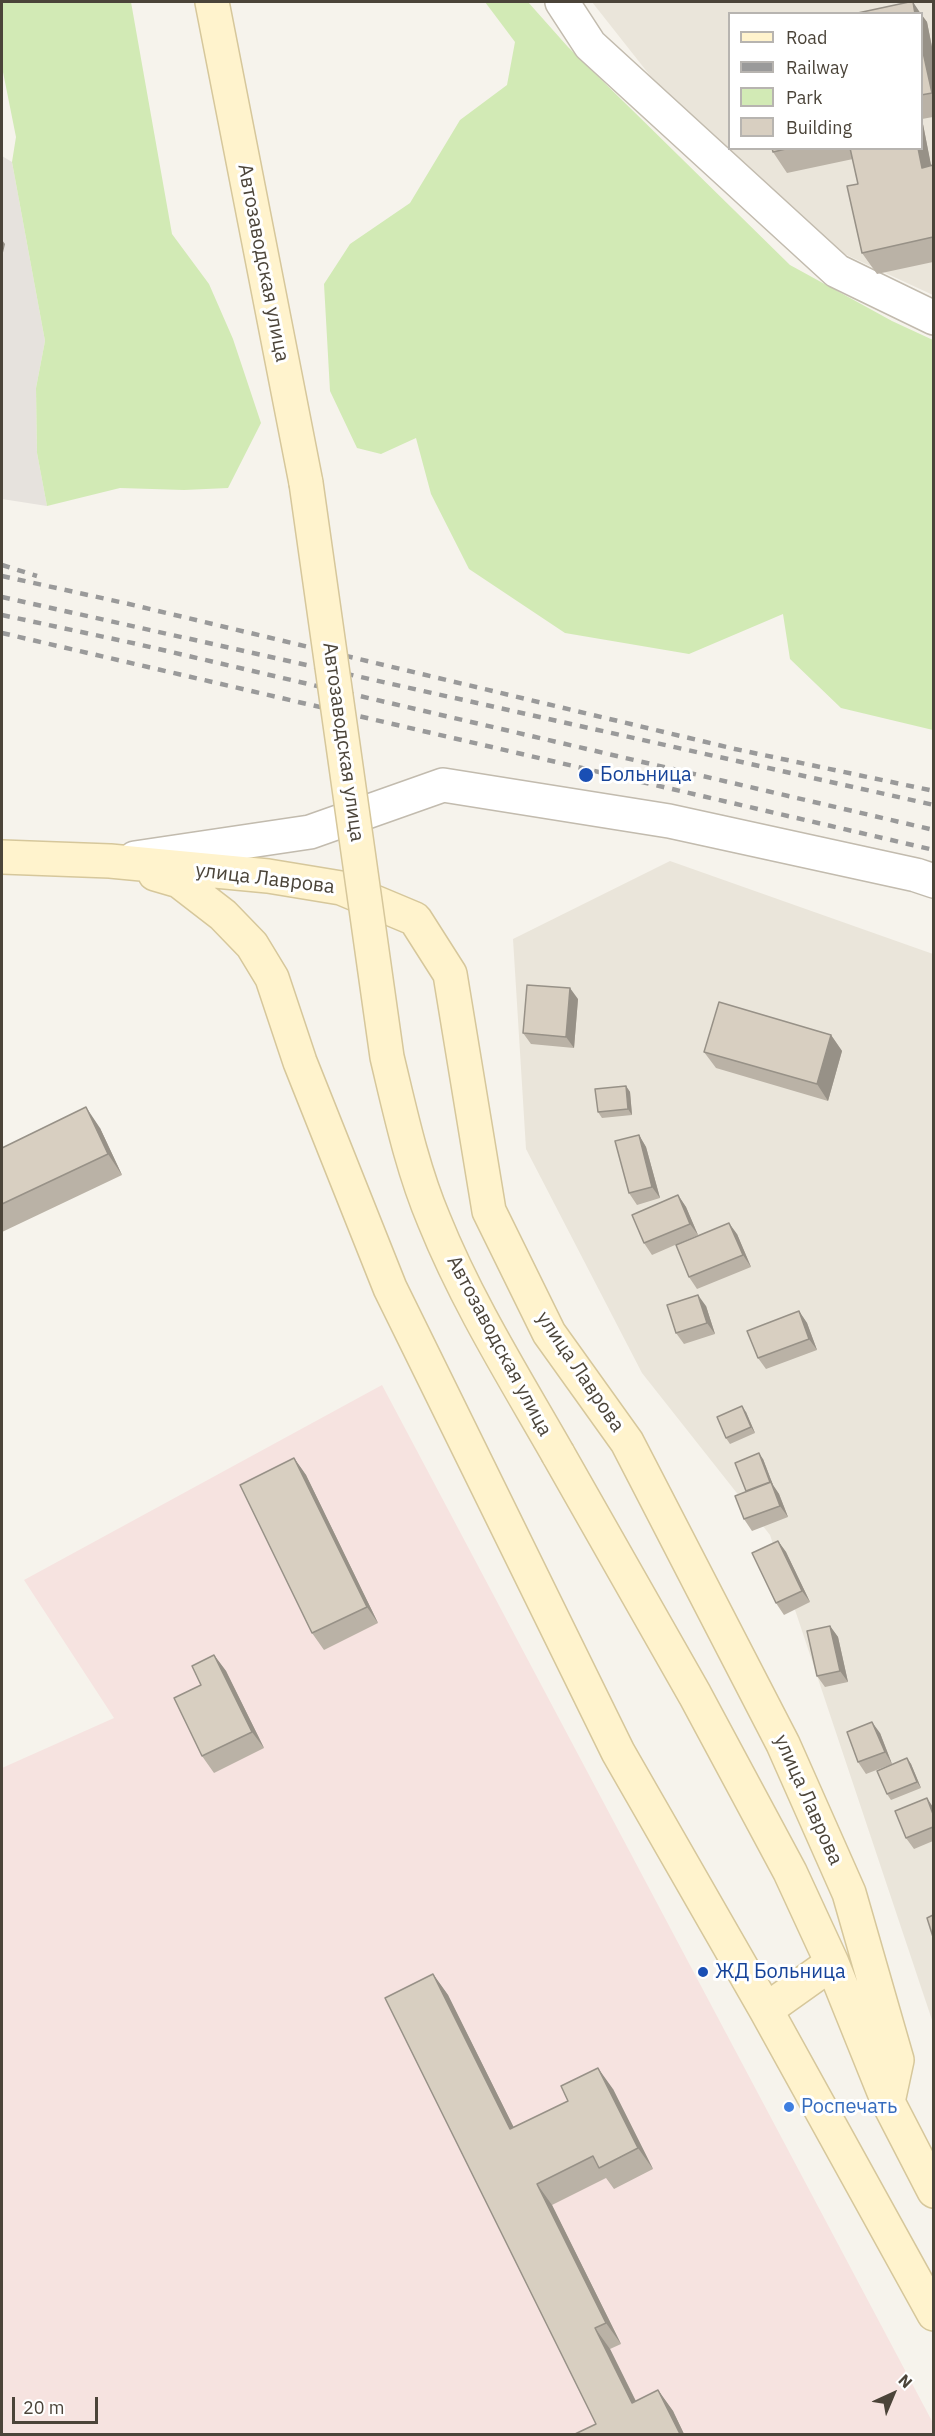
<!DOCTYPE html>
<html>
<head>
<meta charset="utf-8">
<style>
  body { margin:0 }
  #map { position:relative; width:935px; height:2436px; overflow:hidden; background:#f6f3ec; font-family:"IBM Plex Sans",sans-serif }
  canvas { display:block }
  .frame { position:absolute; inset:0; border:3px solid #4b4439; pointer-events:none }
  .legend { position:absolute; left:728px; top:12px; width:195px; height:138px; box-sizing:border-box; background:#fff; border:2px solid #b7b4b0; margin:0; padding:8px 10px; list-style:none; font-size:18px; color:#4b4439 }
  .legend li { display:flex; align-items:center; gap:12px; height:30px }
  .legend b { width:30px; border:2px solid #b7b4b0 }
  .north { position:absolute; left:863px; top:2364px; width:60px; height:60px; -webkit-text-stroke:4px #fff; paint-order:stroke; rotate:44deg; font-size:16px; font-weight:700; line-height:24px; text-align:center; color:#4b4439 }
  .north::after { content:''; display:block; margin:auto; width:21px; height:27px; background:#4b4439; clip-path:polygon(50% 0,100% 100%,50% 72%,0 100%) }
  .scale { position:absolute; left:12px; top:2397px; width:86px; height:27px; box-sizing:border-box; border:3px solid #4b4439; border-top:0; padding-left:8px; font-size:18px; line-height:21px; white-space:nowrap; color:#4b4439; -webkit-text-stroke:4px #fff; paint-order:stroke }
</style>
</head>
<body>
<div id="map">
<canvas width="935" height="2436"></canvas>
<div class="frame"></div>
<ul class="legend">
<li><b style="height:8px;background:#fff3cd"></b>Road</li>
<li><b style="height:8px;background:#9a9a9a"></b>Railway</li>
<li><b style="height:16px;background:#d2eab5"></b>Park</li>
<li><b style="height:16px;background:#d8cfc1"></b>Building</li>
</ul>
<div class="north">N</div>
<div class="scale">20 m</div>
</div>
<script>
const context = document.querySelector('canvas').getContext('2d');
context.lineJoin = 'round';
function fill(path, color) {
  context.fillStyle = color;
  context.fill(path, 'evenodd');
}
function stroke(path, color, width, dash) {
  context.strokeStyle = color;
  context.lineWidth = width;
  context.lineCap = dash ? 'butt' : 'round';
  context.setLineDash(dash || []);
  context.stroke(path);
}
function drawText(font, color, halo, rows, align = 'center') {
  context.font = font + ' "IBM Plex Sans",sans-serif';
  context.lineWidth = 6;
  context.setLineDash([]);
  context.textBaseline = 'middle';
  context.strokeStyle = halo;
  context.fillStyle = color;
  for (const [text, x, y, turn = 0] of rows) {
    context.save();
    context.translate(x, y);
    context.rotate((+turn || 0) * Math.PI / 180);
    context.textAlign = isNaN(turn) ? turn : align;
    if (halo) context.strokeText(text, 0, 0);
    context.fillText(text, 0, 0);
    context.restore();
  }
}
const residential = new Path2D(`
  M592,2H933V295L760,215ZM730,14H922V148H730Z
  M670,861L933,954V2023L770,1535L642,1373L526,1149L513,939Z`);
const industrial = new Path2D(`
  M2,156L12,162L45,341L36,388L37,453L47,506L2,499Z`);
const medical = new Path2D(`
  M382,1385L933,2423V2434H2V1768L114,1718L24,1580Z`);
const green = new Path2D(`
  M2,2H131L172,234L209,284L233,339L261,423L228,488L184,490L120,488L47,506L37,453L36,388L45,341L12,162L16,137L2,67Z
  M485,2H528L568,47L790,265L892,321L933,340V730L841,708L790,659L783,614L689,654L565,633L469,569L431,494L416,438L381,454L357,448L330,391L324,284L350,244L410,203L460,120L507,85L515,42Z`);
const street = new Path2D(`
  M562,2L590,45L837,271L934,318
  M135,858L310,832L443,785L669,821L916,875L934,881`);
const secondary = new Path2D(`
  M212,2L306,483
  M2,857L110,861L268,876L341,888L415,919L450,974L489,1211L549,1333L627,1442L783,1744L849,1893L897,2060L888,2102
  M155,874L179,881L223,915L252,945L272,978L300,1062L390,1288L618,1752L766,2010L934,2314
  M558,1454L695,1695L790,1872L832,1963L888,2102L934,2191
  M766,2010L832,1963`);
const rail = new Path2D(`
  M2,565L37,576
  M2,576L129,604L735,749L934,791
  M2,597L934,805
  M2,615L137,644L934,830
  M2,633L934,850`);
const secondaryBridge = new Path2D(`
  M306,483L387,1057C400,1111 412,1168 434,1220C467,1302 514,1377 558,1454`);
const wall = new Path2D(`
  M921,14L927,22L933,52V117L922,119L931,166L933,165V262L877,274L862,253L858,184L853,159L787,173L773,152L772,148H921Z
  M578,999L574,1048L531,1044L523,1033Z
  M831,1035L842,1051L828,1101L716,1068L704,1052Z
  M626,1086L630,1092L632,1115L602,1118L598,1112Z
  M100,1128L122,1175L2,1232V1148Z
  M639,1135L646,1147L660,1198L637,1205L629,1193Z
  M678,1195L686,1207L698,1235L652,1255L644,1243Z
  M737,1234L751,1267L697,1289L689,1277Z
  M706,1306L715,1334L684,1344L676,1333Z
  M799,1311L807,1323L817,1350L766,1369L758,1358Z
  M746,1412L755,1433L730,1444L726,1438Z
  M294,1458L306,1475L378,1623L324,1650L312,1633Z
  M763,1459L773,1485L779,1494L788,1517L752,1531L744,1519Z
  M778,1541L786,1552L810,1602L784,1615L776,1603Z
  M830,1626L838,1637L848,1682L825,1687L817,1676Z
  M214,1655L226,1671L264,1748L214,1773L202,1756L201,1685Z
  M880,1733L892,1764L866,1774L858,1762Z
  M907,1758L911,1764L921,1788L891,1800L887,1794Z
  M933,1807V1841L914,1849L906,1838Z
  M433,1974L448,1995L514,2128L613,2089L653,2169L614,2189L606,2178L552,2205L621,2344L610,2349L636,2401L658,2390L673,2411L684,2434H575L596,2424Z`);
const shadedWall = new Path2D(`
  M913,2L921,14H915Z
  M921,14L927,22L933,52V95L932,93L921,43Z
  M922,119L933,175L922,168L918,148H921Z
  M2,240L5,244L2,257Z
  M570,988L578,999L574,1048L566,1037Z
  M831,1035L842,1051L828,1101L817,1084Z
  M626,1086L630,1092L632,1115L628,1109Z
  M86,1107L100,1128L122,1175L108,1154Z
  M639,1135L646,1147L660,1198L652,1187Z
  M678,1195L686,1207L698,1235L690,1224Z
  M729,1223L737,1234L751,1267L743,1255Z
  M698,1295L706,1306L715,1334L707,1323Z
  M799,1311L807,1323L817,1350L809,1339Z
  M742,1406L746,1412L755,1433L751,1427Z
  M759,1453L763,1459L773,1485L779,1494L788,1517L780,1506Z
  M294,1458L306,1475L378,1623L367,1607Z
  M778,1541L786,1552L810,1602L802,1591Z
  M830,1626L838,1637L848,1682L840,1671Z
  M214,1655L226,1671L264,1748L252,1732Z
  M872,1722L880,1733L892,1764L885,1752Z
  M907,1758L911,1764L921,1788L917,1782Z
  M927,1798L933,1807V1814Z
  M433,1974L448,1995L525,2150L510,2129Z
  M598,2068L613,2089L653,2169L638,2148Z
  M537,2184L552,2205L621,2344L606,2323Z
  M595,2328L610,2349L647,2424L632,2403Z
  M658,2390L673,2411L684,2434H680Z`);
const building = new Path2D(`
  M909,2H913L915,14H853Z
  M921,43L932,93L921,95Z
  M772,148H790L773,152Z
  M850,148H918L922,168L933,165V237L862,253L847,186L858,184Z
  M527,985L570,988L566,1037L523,1033Z
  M719,1002L831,1035L817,1084L704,1052Z
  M626,1086L628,1109L598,1112L595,1089Z
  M86,1107L108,1154L2,1204V1148Z
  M639,1135L652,1187L629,1193L615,1141Z
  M678,1195L690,1224L644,1243L632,1215Z
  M729,1223L743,1255L689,1277L676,1245Z
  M698,1295L707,1323L676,1333L667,1305Z
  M799,1311L809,1339L758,1358L747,1331Z
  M742,1406L751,1427L726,1438L717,1417Z
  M759,1453L770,1482L746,1491L735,1463Z
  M294,1458L367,1607L312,1633L240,1485Z
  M771,1482L780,1506L744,1519L735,1496Z
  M778,1541L802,1591L776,1603L752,1553Z
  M830,1626L840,1671L817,1676L807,1631Z
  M214,1655L252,1732L202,1756L174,1698L201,1685L192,1666Z
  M872,1722L885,1752L858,1762L847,1732Z
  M907,1758L917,1782L887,1794L877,1771Z
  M927,1798L933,1814V1827L906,1838L895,1811Z
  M933,1915V1937L927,1918Z
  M433,1974L510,2129L568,2101L561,2086L598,2068L638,2148L599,2168L593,2156L537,2184L606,2323L595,2328L632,2403L658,2390L680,2434H575L596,2424L385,1998Z`);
const markers = [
  [586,775,8,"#1a4fb4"],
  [703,1972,6,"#1a4fb4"],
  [789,2107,6,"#3f7fe0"]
];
const streetNames = [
  ["Автозаводская улица",263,263,79],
  ["Автозаводская улица",343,742,82],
  ["улица Лаврова",265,879,7],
  ["Автозаводская улица",499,1346,62],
  ["улица Лаврова",580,1372,56],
  ["улица Лаврова",808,1800,66]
];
const transitNames = [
  ["Больница",600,775],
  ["ЖД Больница",715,1972]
];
const shopNames = [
  ["Роспечать",801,2107]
];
fill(residential, '#eae5da');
fill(industrial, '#e6e2dd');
fill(medical, '#f6e3e0');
fill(green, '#d2eab5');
stroke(street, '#c2bbae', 36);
stroke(secondary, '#d6c79b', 36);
stroke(street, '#fff', 33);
stroke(secondary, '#fff3cd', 33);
stroke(rail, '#9a9a9a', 4.5, [8, 8]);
stroke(secondaryBridge, '#d6c79b', 36, []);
stroke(secondaryBridge, '#fff3cd', 33);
fill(wall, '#bab2a6');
fill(shadedWall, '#979187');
fill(building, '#d8cfc1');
stroke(building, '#979187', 1.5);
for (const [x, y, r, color] of markers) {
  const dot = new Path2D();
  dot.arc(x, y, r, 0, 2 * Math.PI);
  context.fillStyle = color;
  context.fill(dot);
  stroke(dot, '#fff', 2);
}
drawText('20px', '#4b4439', '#fff', streetNames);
drawText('20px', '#164399', '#fff', transitNames, 'left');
drawText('20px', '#366cbe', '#fff', shopNames, 'left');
</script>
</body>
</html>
